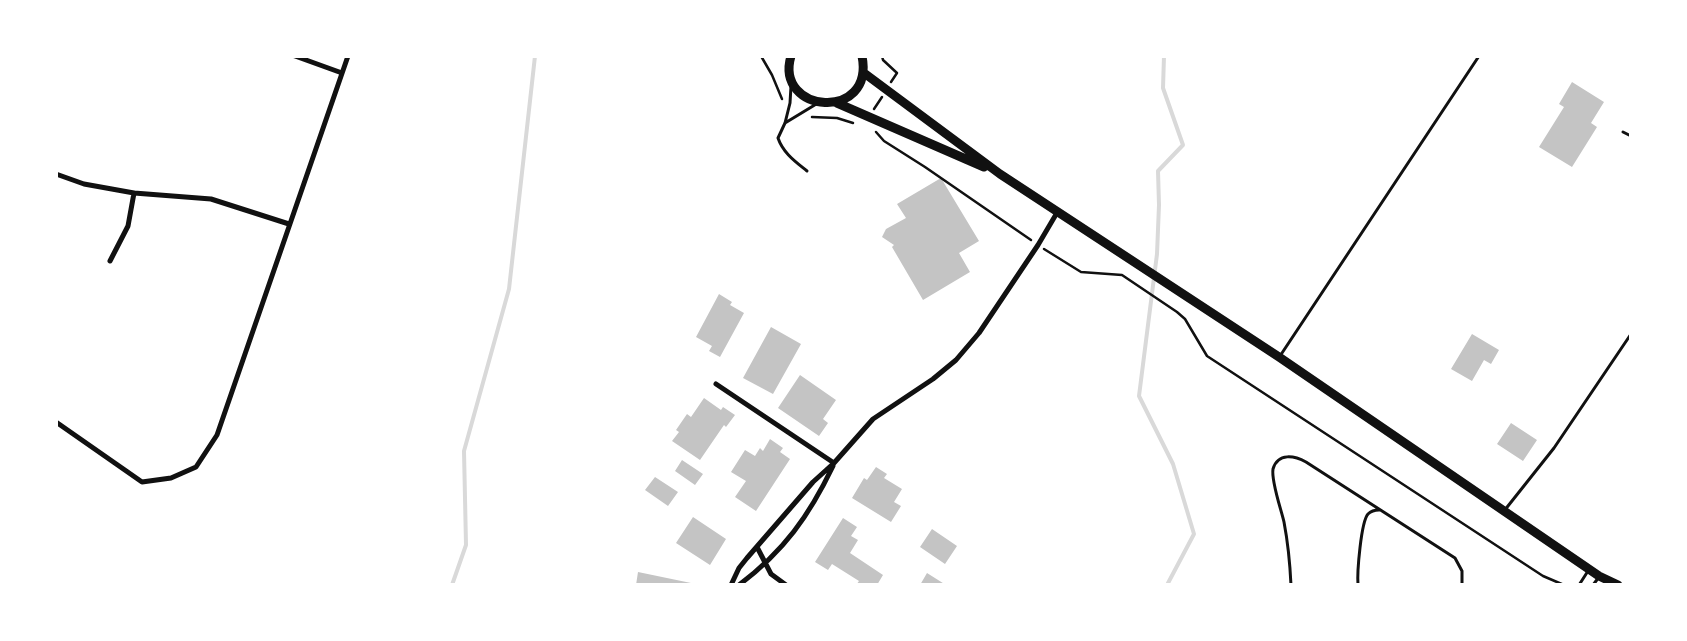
<!DOCTYPE html>
<html>
<head>
<meta charset="utf-8">
<style>
  body { margin:0 }
  #map { position:relative; width:1687px; height:641px; overflow:hidden; background:#fff; font-family:"Varela Round",sans-serif }
  canvas { display:block }
  .frame { position:absolute; inset:0; border:58px solid #fff; pointer-events:none }
</style>
</head>
<body>
<div id="map">
<canvas width="1687" height="641"></canvas>
<div class="frame"></div>
</div>
<script>
const context = document.querySelector('canvas').getContext('2d');
context.lineJoin = 'round';
function stroke(path, color, width, dash) {
  context.strokeStyle = color;
  context.lineWidth = width;
  context.lineCap = dash ? 'butt' : 'round';
  context.setLineDash(dash || []);
  context.stroke(path);
}
function fill(path, color) {
  context.fillStyle = color;
  context.fill(path, 'evenodd');
}
const stream = new Path2D(`
  M1164,56L1163,88L1183,145L1158,171L1159,205L1157,254L1139,396L1173,464L1194,534L1167,585
  M452,585L466,545L464,451L509,289L535,56`);
const building = new Path2D(`
  M1572,82L1604,102L1591,123L1597,127L1572,167L1539,147L1564,107L1559,104Z
  M941,178L979,241L959,253L970,272L923,300L892,247L894,245L882,237L886,229L906,218L897,204Z
  M719,294L732,302L730,305L744,313L720,357L709,351L712,346L696,337Z
  M771,327L801,344L773,394L743,378Z
  M1472,334L1499,350L1491,364L1484,360L1472,381L1451,369Z
  M800,375L836,400L823,419L828,423L819,436L778,408Z
  M704,398L721,410L723,407L735,415L726,427L724,425L700,460L672,441L679,432L676,430L687,414L691,417Z
  M1511,423L1537,440L1523,461L1497,444Z
  M770,439L783,448L780,452L790,459L756,511L735,497L746,481L731,472L745,450L755,456L760,448L763,451Z
  M682,460L703,474L695,485L675,471Z
  M876,467L887,474L884,478L902,489L894,502L901,506L891,522L852,498L864,478L867,480Z
  M655,477L678,492L668,506L645,490Z
  M693,517L726,539L710,565L676,543Z
  M843,518L857,527L851,536L858,540L850,553L883,575L877,585H856L859,581L832,564L828,570L815,562Z
  M932,529L957,546L945,564L920,547Z
  M638,572L691,583L690,585H636Z
  M927,573L946,585H920Z`);
const path = new Path2D(`
  M761,56L772,75L782,99
  M882,56L883,60L897,73L891,82
  M874,109L882,97
  M812,117L837,118L853,123
  M876,132L884,141L925,167L1031,240
  M1044,249L1081,272L1122,275L1177,312L1185,319L1207,356L1543,576L1564,585`);
const service = new Path2D(`
  M791,86L790,103L785,123L778,138C783,153 796,162 807,171
  M785,123L818,103
  M1623,132L1631,136
  M1280,356L1479,56
  M1504,511L1554,448L1631,334
  M1291,585C1290,564 1288,543 1284,522C1281,509 1271,481 1273,469C1278,452 1295,456 1306,462L1455,558L1462,571V585
  M1358,585C1357,572 1361,522 1368,514C1371,511 1375,510 1379,510
  M1579,585L1588,571
  M1593,585L1599,577`);
const minor = new Path2D(`
  M295,56L342,73
  M56,174L84,184L134,193L211,199L289,224
  M110,261L128,226L134,193
  M716,384L834,463
  M56,422L142,482L171,478L196,467L217,435L348,56
  M757,547L771,574L786,585
  M731,585L739,568L747,558L813,482L834,463L873,419L933,379L956,360L979,333L1038,245L1058,211
  M739,585C784,551 809,516 833,466`);
const primary = new Path2D(`
  M791,56C774,114 875,122 862,56
  M864,73L1000,174L1279,357L1599,576L1618,585
  M837,103L984,167`);
stroke(stream, '#d9d9d9', 4);
fill(building, '#c4c4c4');
stroke(path, '#111', 2.5);
stroke(service, '#111', 3);
stroke(minor, '#111', 5);
stroke(primary, '#111', 9);
</script>
</body>
</html>
